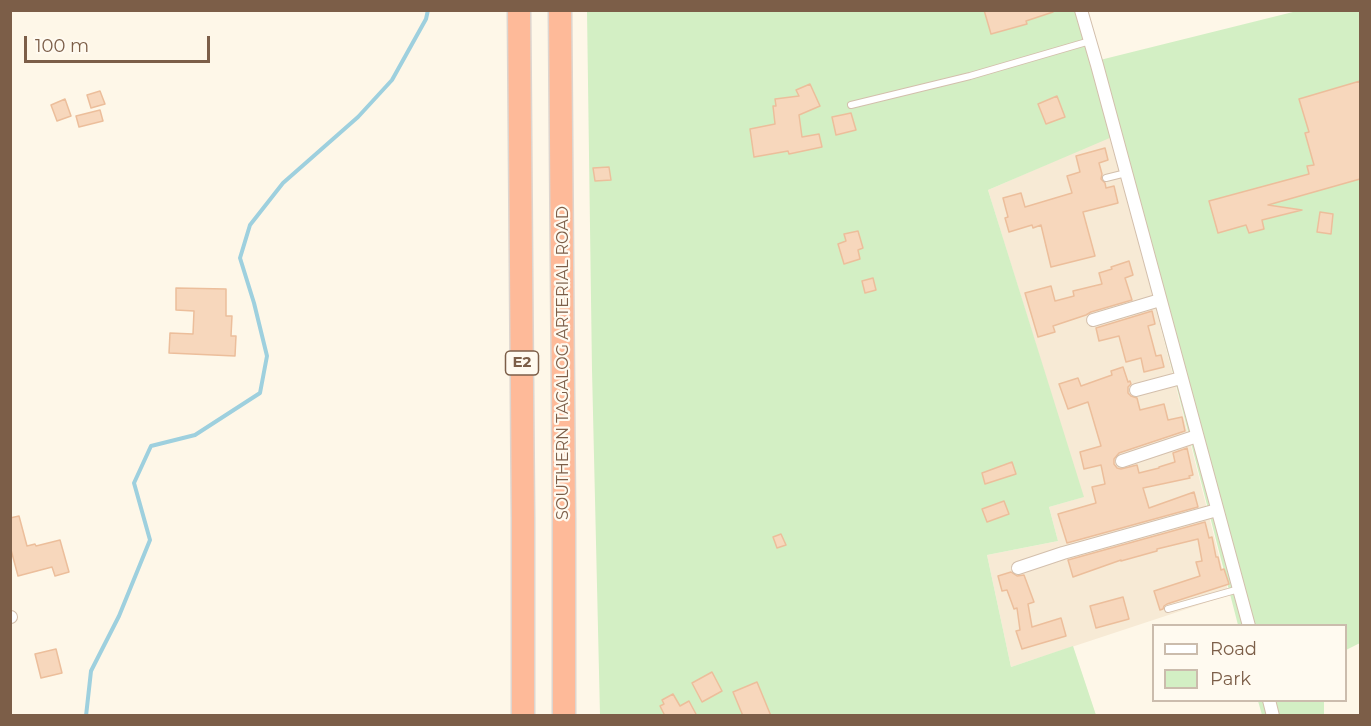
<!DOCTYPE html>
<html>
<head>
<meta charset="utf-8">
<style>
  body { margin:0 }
  #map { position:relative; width:1371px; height:726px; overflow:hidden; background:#fef7e8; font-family:Montserrat,sans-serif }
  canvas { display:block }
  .frame { position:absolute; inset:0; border:12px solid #7c5e48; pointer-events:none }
  .legend { position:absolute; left:1152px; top:624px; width:195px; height:78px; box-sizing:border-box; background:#fffaf0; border:2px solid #cbbcad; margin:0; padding:8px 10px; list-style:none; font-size:18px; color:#7c5e48 }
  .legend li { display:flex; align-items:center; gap:12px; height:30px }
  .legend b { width:30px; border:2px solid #cbbcad }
  .scale { position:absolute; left:24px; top:36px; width:186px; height:27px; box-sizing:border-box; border:3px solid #7c5e48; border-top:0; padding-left:8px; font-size:18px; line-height:21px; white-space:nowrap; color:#7c5e48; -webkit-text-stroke:4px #fffaf0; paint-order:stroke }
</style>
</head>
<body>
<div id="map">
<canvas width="1371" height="726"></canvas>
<div class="frame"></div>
<ul class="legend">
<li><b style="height:8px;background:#fff"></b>Road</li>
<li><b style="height:16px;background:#d3efc4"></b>Park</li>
</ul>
<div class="scale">100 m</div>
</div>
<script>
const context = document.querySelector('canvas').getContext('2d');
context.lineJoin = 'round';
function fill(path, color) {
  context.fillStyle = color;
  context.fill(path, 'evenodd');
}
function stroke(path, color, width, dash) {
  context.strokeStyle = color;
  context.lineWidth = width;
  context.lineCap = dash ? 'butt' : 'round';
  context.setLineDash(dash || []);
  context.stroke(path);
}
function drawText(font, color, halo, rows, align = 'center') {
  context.font = font + ' Montserrat,sans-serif';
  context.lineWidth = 4.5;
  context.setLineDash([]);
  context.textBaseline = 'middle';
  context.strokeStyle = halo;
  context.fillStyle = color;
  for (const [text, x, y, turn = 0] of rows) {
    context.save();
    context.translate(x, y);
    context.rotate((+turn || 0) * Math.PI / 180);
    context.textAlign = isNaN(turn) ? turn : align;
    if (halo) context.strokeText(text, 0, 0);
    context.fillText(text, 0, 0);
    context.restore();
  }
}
const residential = new Path2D(`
  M1112,136L1229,595L1011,667L987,555L1058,541L1049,507L1083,497L988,190Z`);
const green = new Path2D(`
  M587,11H1086L1100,60L1297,11H1360V643L1346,650V626L1238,625L1112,137L988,190L1084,497L1049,507L1058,541L987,555L1011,667L1073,646L1096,715H600L592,370Z
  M1258,701H1324V715H1262Z`);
const stream = new Path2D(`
  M86,716L91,671L119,616L150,540L134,483L151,446L195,435L260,393L267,356L254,303L240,258L250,225L283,183L358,117L392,80L426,19L428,10`);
const building = new Path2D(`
  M984,10H1052L1053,12L1026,21L1027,24L991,34Z
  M1360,81V179L1268,205L1302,210L1262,220L1264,229L1249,233L1246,225L1218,233L1209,201L1309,174L1307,166L1314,165L1305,133L1309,132L1299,99Z
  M810,84L820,106L799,115L802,137L819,134L822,147L789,154L788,151L754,157L750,129L775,124L773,106H776L775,99L799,96L796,90Z
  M100,91L105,104L91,108L87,95Z
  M1057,96L1065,117L1046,124L1038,104Z
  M65,99L71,116L57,121L51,105Z
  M100,110L103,121L79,127L76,116Z
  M851,113L856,130L836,135L832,117Z
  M1105,148L1108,160L1099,163L1102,174L1101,179L1105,183L1106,188L1114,186L1118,203L1083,212L1095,256L1051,267L1041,225L1033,228L1032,225L1009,232L1005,218L1008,217L1003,198L1021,193L1025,207L1072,193L1067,176L1080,172L1076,156Z
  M609,167L611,180L595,181L593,168Z
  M1320,212L1333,214L1331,234L1317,232Z
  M858,231L863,248L858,250L860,259L844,264L838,244L846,241L844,234Z
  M1129,261L1133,275L1125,278L1132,300L1091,312L1086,315L1053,326L1055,332L1038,337L1025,293L1051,286L1055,301L1074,296L1073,291L1102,284L1099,273L1112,269L1111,267Z
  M873,278L876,290L865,293L862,281Z
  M176,288L226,289V316H232L231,336H236L235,356L169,353L170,333L193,334L194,311L176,310Z
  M1152,311L1155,324L1148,326L1156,356L1161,355L1164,367L1144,372L1141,358L1126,362L1119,336L1099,341L1096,328Z
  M1123,367L1128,382L1130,381L1131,384L1128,387V393L1131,396L1137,398L1140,410L1164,404L1168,420L1182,417L1185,431L1119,453L1114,459V464L1117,468L1121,469L1137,465L1139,473L1159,468V467L1175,462L1173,453L1187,448L1193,475L1189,476L1190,478L1143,488L1149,508L1194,492L1198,507L1067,543L1058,514L1096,503L1092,487L1105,484L1101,465L1084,469L1080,452L1101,446L1088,402L1068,409L1059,384L1078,378L1081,386L1112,375L1111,371Z
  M1012,462L1016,474L985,484L982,473Z
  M1004,501L1009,514L987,522L982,509Z
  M19,516L27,546L35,544L36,546L60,540L69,572L55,576L52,567L18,576L10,546V518Z
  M1205,522L1209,538L1212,537L1216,557H1218L1221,570L1224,569L1229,584L1167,604L1164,606L1163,609L1160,610L1154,591L1200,576L1196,562L1202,561L1198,539L1157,549V551L1121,561V560L1073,577L1068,560Z
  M781,534L786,545L777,548L773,537Z
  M1011,572L1017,576L1024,575L1034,602L1028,604L1032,627L1061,618L1066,636L1022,649L1016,631L1020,630L1017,608L1014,609L1007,590L1002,591L998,576Z
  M1123,597L1129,619L1096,628L1090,606Z
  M56,649L62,673L41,678L35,654Z
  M712,672L722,691L702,702L692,683Z
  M757,682L771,716H743L733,692Z
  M673,694L680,706L689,701L697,716H663L664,714L660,706L664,704L662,700Z`);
const service = new Path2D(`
  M851,105L970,76L1090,41
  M1106,178L1126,173
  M1168,609L1239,589`);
const minor = new Path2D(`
  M1081,10L1097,65L1249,626
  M1093,320L1160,300
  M1136,390L1181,378
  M1122,461L1197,436
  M1018,568L1063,553L1217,510
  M10,617H11
  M1269,700L1273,716`);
const motorway = new Path2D(`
  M519,10L523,518V716
  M560,10L564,519V716`);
const shields = [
  [522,363,33]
];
const shieldNames = [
  ["E2",522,363]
];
const streetNames = [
  ["SOUTHERN TAGALOG ARTERIAL ROAD",563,363,-90]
];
fill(residential, '#f7ead5');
fill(green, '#d3efc4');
stroke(stream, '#9ed0de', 4);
fill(building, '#f7d7bc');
stroke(building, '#ecbe9b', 1.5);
stroke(service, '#d3bfac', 8);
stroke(minor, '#d3bfac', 14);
stroke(motorway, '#ddd5cf', 25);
stroke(service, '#fff', 6);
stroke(minor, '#fff', 12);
stroke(motorway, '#feba99', 22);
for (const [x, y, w] of shields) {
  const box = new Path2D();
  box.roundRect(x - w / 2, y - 12, w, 24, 4.5);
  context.fillStyle = '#fffaf0';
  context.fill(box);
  stroke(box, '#7c5e48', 1.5);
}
drawText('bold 15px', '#7c5e48', null, shieldNames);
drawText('16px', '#7c5e48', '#fffaf0', streetNames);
</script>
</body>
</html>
